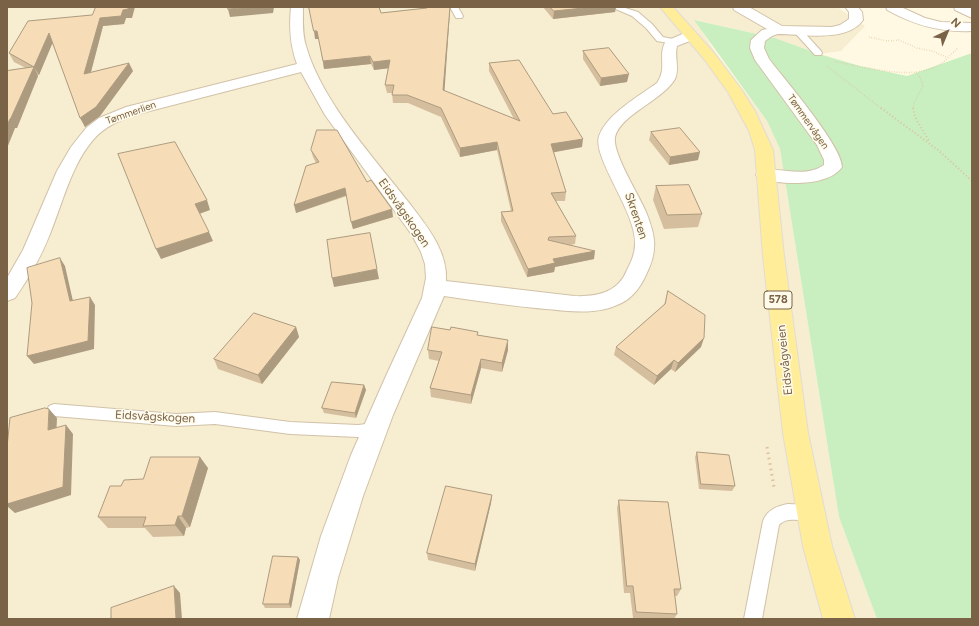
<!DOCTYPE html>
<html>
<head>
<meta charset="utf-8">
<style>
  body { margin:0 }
  #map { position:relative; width:979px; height:626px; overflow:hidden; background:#fff9e3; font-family:Figtree,sans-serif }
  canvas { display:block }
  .frame { position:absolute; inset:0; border:8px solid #7a6246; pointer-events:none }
  .north { position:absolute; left:927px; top:12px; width:40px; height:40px; -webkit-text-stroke:3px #fffbeb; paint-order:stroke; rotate:44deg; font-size:11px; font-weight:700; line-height:16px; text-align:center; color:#7a6246 }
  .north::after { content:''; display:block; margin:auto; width:14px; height:18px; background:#7a6246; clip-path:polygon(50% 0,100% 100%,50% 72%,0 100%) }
</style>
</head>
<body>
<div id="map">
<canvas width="979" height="626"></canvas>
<div class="frame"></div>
<div class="north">N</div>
</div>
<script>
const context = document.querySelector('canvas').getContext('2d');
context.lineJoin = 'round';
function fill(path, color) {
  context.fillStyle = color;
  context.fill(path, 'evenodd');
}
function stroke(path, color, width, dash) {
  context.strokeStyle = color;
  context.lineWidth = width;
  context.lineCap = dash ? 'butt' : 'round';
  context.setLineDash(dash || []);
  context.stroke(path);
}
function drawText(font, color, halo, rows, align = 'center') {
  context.font = font + ' Figtree,sans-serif';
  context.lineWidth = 3;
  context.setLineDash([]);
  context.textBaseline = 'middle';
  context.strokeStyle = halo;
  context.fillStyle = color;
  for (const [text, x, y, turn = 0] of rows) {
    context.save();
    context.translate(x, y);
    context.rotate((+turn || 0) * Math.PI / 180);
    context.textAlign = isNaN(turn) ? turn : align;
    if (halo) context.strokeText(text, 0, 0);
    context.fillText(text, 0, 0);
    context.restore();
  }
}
const residential = new Path2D(`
  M7,7H837L865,26L841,51L819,54L775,38L695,20L714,50L767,121L780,149L839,517L877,619H7Z`);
const green = new Path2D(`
  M694,20L775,38L819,54L860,66L907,76L972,53V619H877L839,517L780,149L767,121Z`);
const pathFar2 = new Path2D(`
  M869,37L887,41L899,40L917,48L932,51L946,57
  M835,62C865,66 908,81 937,66C945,62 951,54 958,48
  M827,66L882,109
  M913,109L914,103L923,86L920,77L915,72`);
const pathFar1 = new Path2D(`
  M881,108L938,150L972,181
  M913,108L915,117L929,141`);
const path = new Path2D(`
  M767,447L774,487`);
const service = new Path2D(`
  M450,7H458L463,16L462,18H456Z
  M611,7H622L638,12L652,24L663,37L677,40L678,42L674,44L657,41L646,28L632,16Z
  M795,29H801L821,51L822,53L821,55H815L795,33Z
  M54,404L176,414L215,412L290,422L358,425L375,423L380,424L383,429L380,434L358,437L290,434L215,424L176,426L54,416L49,414L47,410L49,406Z
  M788,504L809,505L815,507L817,513L815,519C803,523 788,515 779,525L762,619H744L763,521C767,510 777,506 788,504Z`);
const minor = new Path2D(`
  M291,7H303C303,20 302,33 306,46C322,103 377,161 413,208C429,229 448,253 446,281L574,296C596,297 618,293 627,270C631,262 635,254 635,244C637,213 592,158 599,136C607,114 639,96 657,83C668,67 657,55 666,41L685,33L690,32L695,33L697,36L695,39L677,46C674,57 680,68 675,79C663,100 620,115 615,137C612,153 639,195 646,212C656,237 658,251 646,275C640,288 631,300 617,305C594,315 571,311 546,309C512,306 478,301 444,296L393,415L363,496L338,578L329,619H297L321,536L351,455L386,376L422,298L426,278L425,264L421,252L412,235L325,115L301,72L138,114C121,119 105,126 93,140C72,164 62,204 50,234C41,257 29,278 15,298L7,301V278L23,250L57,171L71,147L86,128L99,118L126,107L297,64C290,45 289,27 291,7Z
  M733,7H749L782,26L832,27L840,25L849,19V12L845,7H858L862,12L863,20C847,43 802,34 778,34L772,36L765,41L764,48L769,59C785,80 842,146 842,167C827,188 781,184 759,179L756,175L759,171C780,166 804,179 824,165V160L817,145L755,60L750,48L751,40L762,30L767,29L734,10Z
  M886,7H901L925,18L941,22L972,23V31C941,33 914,25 887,10Z
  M954,7H969L972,9V18L955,10Z`);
const primary = new Path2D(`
  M660,7H673L714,53L741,89L755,111L773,150L784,256L808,433L832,546L855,619H823L803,546L783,433L763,256L755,150L749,131L728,92L704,59Z`);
const wall = new Path2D(`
  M425,7H450L444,91L514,119L489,71V63L553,114L582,147L553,152L566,192L565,201H556L576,236L575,244L570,245L594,259L555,267L554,272L527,277L501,221V212L511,211L497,150L460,157L441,117L408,103H393L392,93H387L385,85L388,68L374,70L371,64L324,69L319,39H315L381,13L426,8Z
  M543,7H616L615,12L553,19Z
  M92,15L132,18H126L124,24L103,26L91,72L133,71L100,116L85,127L52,43L39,75H38V76L17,128H15L7,148V71L26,68L14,62L9,53Z
  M583,51L627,82L600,86L583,59Z
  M651,132L698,160L669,165L649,140Z
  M311,150L367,182L393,217L353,229L347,196L296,213L316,163L313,157Z
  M656,186L702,214L698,227L664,229L653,200Z
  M668,291L701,347L675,372L671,369L654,385L614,355L616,347L664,305Z
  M296,327L299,337L262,384L218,369L214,359Z
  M478,335L508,350L502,372L481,368L471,404L431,397L430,388L439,361L429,359L428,350Z
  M364,385L366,390L356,418L324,413L322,408Z
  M697,452L735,486L732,491L699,489L695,457Z
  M208,468L190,527L186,528L184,536L153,537L145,528H108L98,517L121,486L143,479Z
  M492,495L491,503L475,571L428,560L427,553Z
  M619,500L681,589L677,596H675L677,614L674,619L633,618L630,593H624L617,508Z
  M298,557L300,560L291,608H265L263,604Z`);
const shadedWall = new Path2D(`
  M129,7H135L132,18H126L124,24L103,26L88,83L84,74L100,18L123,10Z
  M255,7H274L273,13L230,17L228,9Z
  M450,7V11L444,98L443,90Z
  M593,7H616L615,12L553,19L554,11Z
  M314,31H317L319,39H315Z
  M49,33L53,42L39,75L34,67Z
  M370,56L371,64L324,69L323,61Z
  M390,60L391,68L374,70L373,62Z
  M129,63L133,71L100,116L85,127L80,118Z
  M34,67L38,76L17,128H15L7,148V125Z
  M629,74L627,82L600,86L601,78Z
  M583,139L582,147L550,153L551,144Z
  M497,142V150L460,157V148Z
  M700,152L698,160L669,165L670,157Z
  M345,188L347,195L296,213L294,205Z
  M207,200L210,210L199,214L195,204Z
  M392,209L393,217L353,229L351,222Z
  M209,232L213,241L161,259L156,249Z
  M595,251L594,259L555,267L554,272L527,277L528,269L553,259Z
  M60,258L65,266L75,310L70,301Z
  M377,269L379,279L334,287L332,278Z
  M90,297L95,305L94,349L34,364L27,356Z
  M296,327L299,337L262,384L258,375Z
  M704,338L701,347L675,372L678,363Z
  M508,340V350L502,372V363Z
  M481,359V368L471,404V395Z
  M674,360L671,369L654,385L657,376Z
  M364,385L366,390L356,418L355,413Z
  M49,409L57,418L56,439L48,430Z
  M66,425L73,434L71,495L15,513L7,506V504Z
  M200,457L208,468L190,527L182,516Z
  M492,495L491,503L475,571V564Z
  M178,516L186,528L184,536L175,525Z
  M298,557L300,560L291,608L289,604Z
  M174,586L180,593L182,619H176Z`);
const building = new Path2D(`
  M96,7H129L128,9L123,10L121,16L100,18L84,74L129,63L96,107L80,118L49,33L34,67L9,53L28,21L92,15Z
  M229,7H255L228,9Z
  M309,7H379L381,13L427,8L426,7H450L443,90L520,121L489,63L519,60L553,114L566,112L583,139L551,144L566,192L551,193L576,236L549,237L548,240L595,251L553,259L555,263L528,269L501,212L513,211L497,142L460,148L441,108L407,95H392L394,85H385L390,60L373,62L370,56L323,61L317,31H314Z
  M550,7H593L554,11Z
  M609,48L629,74L601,78L583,51Z
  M34,67L11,118L10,119L7,125V71Z
  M680,128L700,152L670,157L651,132Z
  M317,130H337L367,182L371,180L392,209L351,222L345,188L294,205L306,166L319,162L311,150Z
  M175,142L207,200L195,204L209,232L156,249L118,154Z
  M689,185L702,214L667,215L656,186Z
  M370,233L377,269L332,278L327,240Z
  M60,258L70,301L90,297L88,341L27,356L32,303L27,268Z
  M668,291L705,315L704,338L678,363L674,360L657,376L616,347L665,304Z
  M254,313L296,327L258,375L214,359Z
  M432,327L450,330L451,327L478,332L477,335L508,340L502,363L481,359L471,395L430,388L442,352L428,350Z
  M332,382L364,385L355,413L322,408Z
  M45,408L49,409L48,430L66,425L63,487L7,504V447L10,418Z
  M697,452L729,455L735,486L701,484Z
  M151,457H200L182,516H178L175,525L143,526L146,517H98L110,486H121L124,480L143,479Z
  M446,486L492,495L475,564L427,553Z
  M619,500L668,502L681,589H674L677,614L636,612L633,586H627Z
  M273,556L298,557L289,604H263Z
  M174,586L176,619H111V608Z`);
const farStreetnames = [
  ["Tømmerlien",131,113,-19],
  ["Tømmervågen",808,122,55]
];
const shields = [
  [778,300,28]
];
const shieldNames = [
  ["578",778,300]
];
const streetNames = [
  ["Eidsvågskogen",404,213,55],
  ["Skrenten",636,216,71],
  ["Eidsvågveien",785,360,-96],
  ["Eidsvågskogen",155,417,3]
];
fill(residential, '#f7edd0');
fill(green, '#c9eec0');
stroke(service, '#d1c2a8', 2);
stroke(minor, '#d1c2a8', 2);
stroke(primary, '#e2dcd6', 2);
stroke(pathFar2, '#dcc19a', 1.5, [0.5, 2]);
stroke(pathFar1, '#dcc19a', 2, [1, 2.5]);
stroke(path, '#dcc19a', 3, [1.5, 4]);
fill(service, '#fff');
fill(minor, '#fff');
fill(primary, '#ffed99');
fill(wall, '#d4be9d');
fill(shadedWall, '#ad9b80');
fill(building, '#f7ddb7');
stroke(building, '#ad9b80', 1);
drawText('10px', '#7a6246', '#fffbeb', farStreetnames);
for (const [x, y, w] of shields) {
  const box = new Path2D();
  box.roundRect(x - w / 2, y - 9, w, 18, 3);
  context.fillStyle = '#fffbeb';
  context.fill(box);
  stroke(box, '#7a6246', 1);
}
drawText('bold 11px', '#7a6246', null, shieldNames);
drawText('12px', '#7a6246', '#fffbeb', streetNames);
</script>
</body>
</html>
